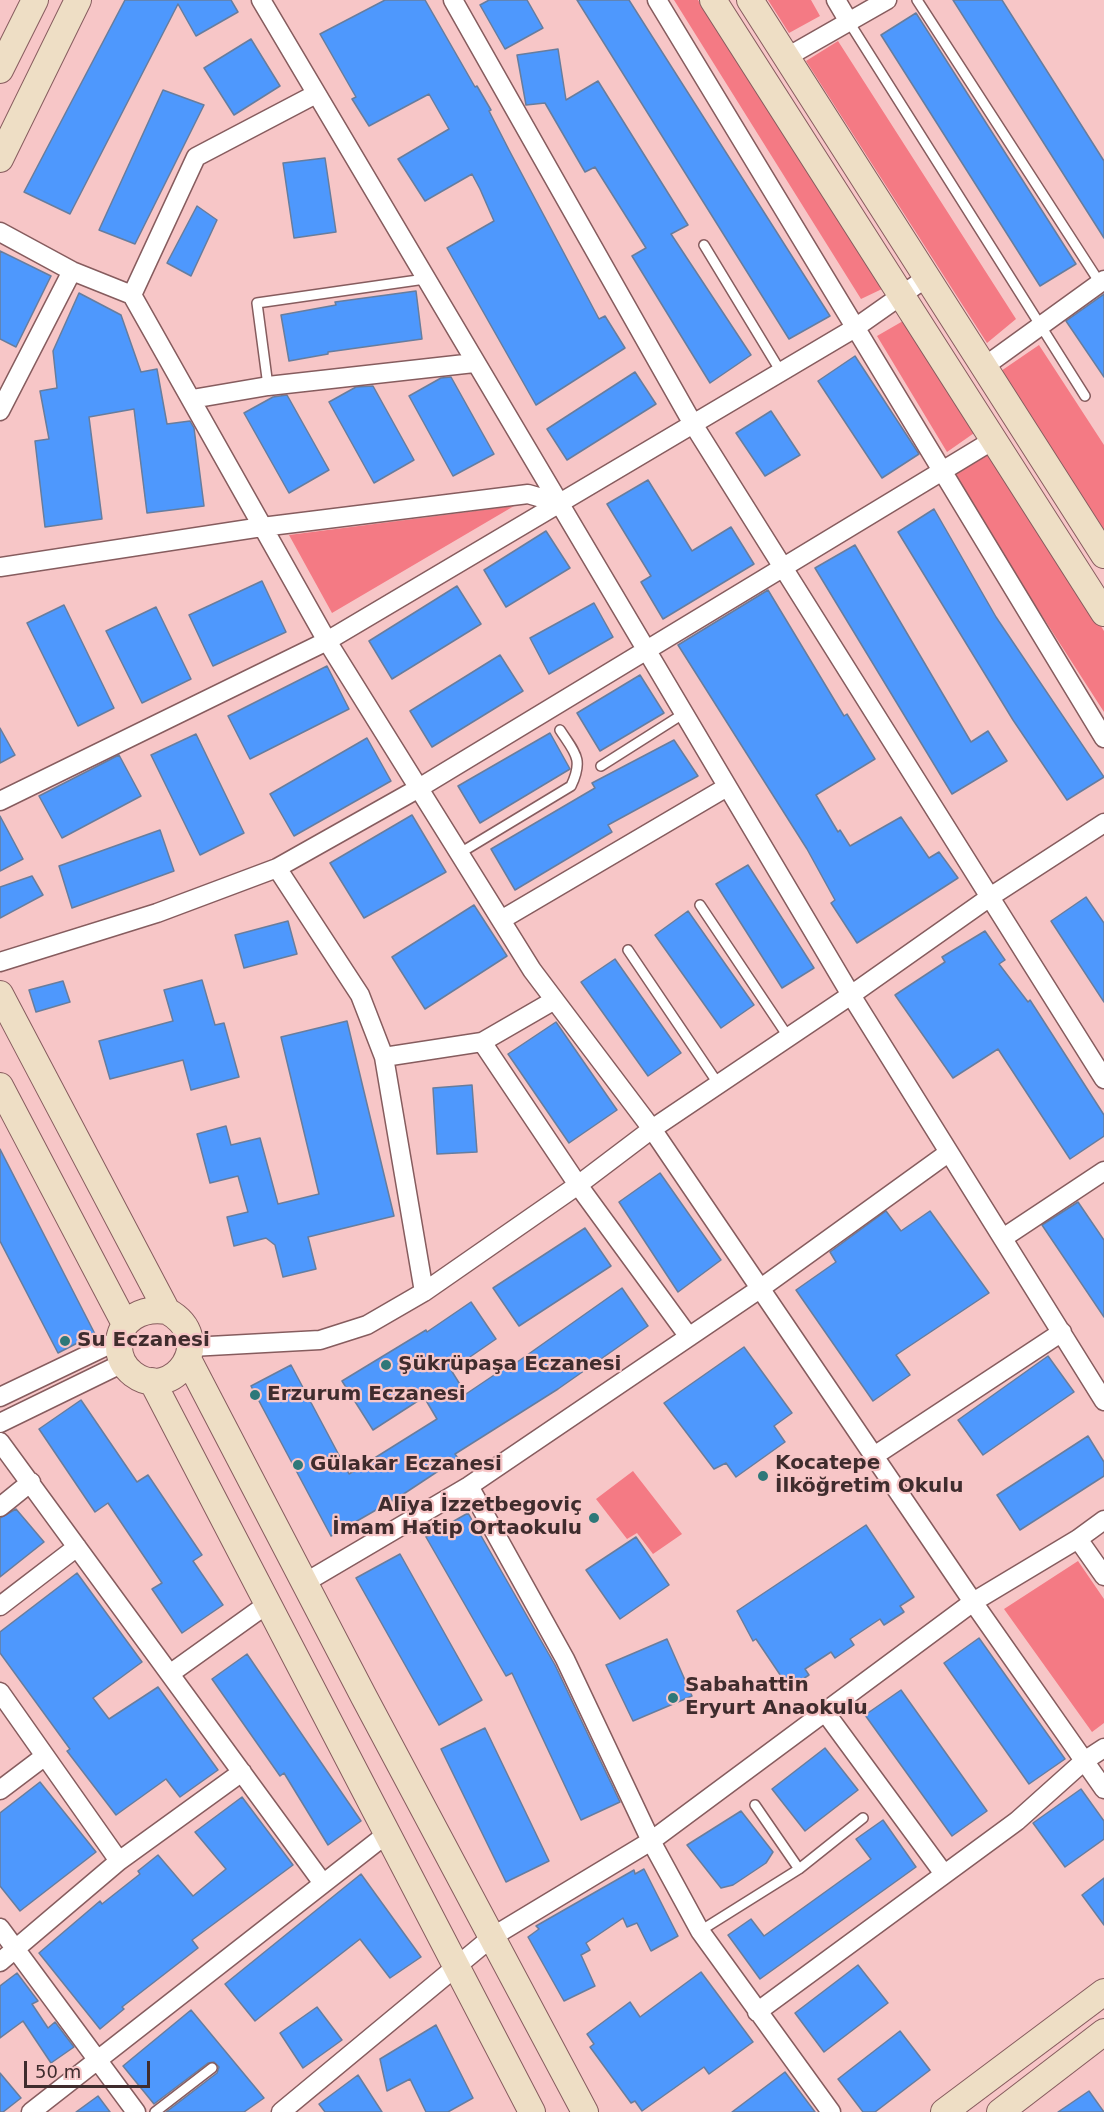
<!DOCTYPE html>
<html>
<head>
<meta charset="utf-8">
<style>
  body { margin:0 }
  #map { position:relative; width:1104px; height:2112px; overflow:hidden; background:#f7c6c7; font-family:"DejaVu Sans",sans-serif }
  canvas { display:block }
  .scale { position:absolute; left:24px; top:2061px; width:126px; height:27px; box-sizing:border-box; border:3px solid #3f2c2d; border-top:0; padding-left:8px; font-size:18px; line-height:21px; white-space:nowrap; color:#3f2c2d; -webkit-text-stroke:4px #f7c6c7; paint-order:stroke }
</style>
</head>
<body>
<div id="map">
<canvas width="1104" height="2112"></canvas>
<div class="scale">50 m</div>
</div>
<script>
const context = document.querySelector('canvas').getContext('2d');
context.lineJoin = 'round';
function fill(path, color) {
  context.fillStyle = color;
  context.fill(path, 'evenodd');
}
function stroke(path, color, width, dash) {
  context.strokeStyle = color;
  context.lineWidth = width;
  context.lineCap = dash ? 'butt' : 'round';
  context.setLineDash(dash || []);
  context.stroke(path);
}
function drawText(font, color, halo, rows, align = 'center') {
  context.font = font + ' "DejaVu Sans",sans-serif';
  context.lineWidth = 4.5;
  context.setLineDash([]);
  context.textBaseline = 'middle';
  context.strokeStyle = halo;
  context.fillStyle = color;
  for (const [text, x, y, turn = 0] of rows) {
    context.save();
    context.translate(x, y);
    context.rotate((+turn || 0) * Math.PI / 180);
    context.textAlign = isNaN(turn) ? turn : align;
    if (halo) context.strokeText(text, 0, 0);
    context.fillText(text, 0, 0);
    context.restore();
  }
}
const green = new Path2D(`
  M674,0H698L882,289L861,299Z
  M768,0H811L820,16L789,33Z
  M838,41L1016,319L987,343L806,61Z
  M903,321L977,431L947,452L877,336Z
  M1039,345L1104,445V530L1001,371Z
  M991,452L1104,631V712L952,476Z
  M514,506L332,613L289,535Z
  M633,1471L682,1534L653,1554L637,1533L627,1539L596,1499Z
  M1078,1561L1104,1599V1723L1092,1732L1004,1609Z`);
const building = new Path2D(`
  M125,0H231L238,12L196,36L178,4L70,214L24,192Z
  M385,0H425L475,87L477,86L491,110L489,111L509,150L599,319L605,316L625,348L536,405L447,248L494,221L480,189L472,174L425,201L398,159L449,129L429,94L369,126L352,99L356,97L320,34Z
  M489,0H527L543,28L505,49L480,5Z
  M577,0H629L830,316L789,339Z
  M953,0H1002L1104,161V238Z
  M916,13L1076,264L1040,286L881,35Z
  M251,39L280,86L234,115L204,68Z
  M558,49L566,100L598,81L688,225L671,234L751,355L710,383L632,256L646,248L595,167L585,172L545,103L526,105L517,55Z
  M163,90L204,105L135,244L99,230Z
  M325,158L336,232L294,238L283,163Z
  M197,206L217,220L191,276L167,263Z
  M0,251L51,276L16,347L0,339Z
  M416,291L422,339L328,352V354L289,361L281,315L336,305L335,302Z
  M79,293L121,315L141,372L157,369L167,424L190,421L194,428L204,506L147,513L134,409L89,417L102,519L45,527L35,441L49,439L40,391L57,388L53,351Z
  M1104,294V377L1066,321Z
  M855,356L919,454L882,478L818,381Z
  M635,372L656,404L567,460L547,429Z
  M451,377L494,454L453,476L409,396L441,378Z
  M373,386L414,460L374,483L329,402L356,387Z
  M287,395L329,470L289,493L244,413L273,397Z
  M771,411L800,455L765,476L736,433Z
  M648,480L692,551L731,527L754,564L663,619L641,582L651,576L607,504Z
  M934,509L996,617L1104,777L1067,800L1013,720L898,532Z
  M546,531L570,568L506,607L484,570Z
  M855,545L971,742L988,731L1007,761L952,794L815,568Z
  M262,581L286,632L213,666L189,615Z
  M457,586L481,624L392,679L369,641Z
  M768,590L844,716L847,714L875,759L816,795L838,832L840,830L850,846L901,817L929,858L939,852L958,878L857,943L831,903L835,900L807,849L678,645Z
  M594,603L613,637L549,674L530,638Z
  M64,605L114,708L78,726L27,623Z
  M156,607L191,679L142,703L106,631Z
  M500,655L523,691L432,747L410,711Z
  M327,666L349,709L250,759L228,716Z
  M640,675L664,713L600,751L577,713Z
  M0,728L15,755L0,763Z
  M550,733L570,769L480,823L458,786Z
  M196,734L244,833L200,855L151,755Z
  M367,738L391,781L294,836L270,794Z
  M674,740L698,776L608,825L612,832L515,890L491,849L595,788L592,783Z
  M119,755L141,796L62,838L39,796Z
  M412,815L446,872L364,918L330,863Z
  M0,816L23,859L0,871Z
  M160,830L174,871L72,908L59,866Z
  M748,865L814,968L782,988L716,884Z
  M32,876L43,895L0,918V887Z
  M1086,897L1104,923V1002L1051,921Z
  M474,905L507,956L425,1009L392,957Z
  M688,911L754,1005L721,1028L655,935Z
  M288,921L297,954L244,968L235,935Z
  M985,931L1005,960L999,964L1028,1002L1030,1000L1104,1115V1136L1070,1159L998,1049L953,1078L895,995L945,962L942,957Z
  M615,959L681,1053L648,1076L581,982Z
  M202,980L215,1025L224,1023L239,1077L191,1090L183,1060L110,1079L99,1041L173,1021L164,990Z
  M63,981L70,1002L36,1012L29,990Z
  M347,1021L394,1216L308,1237L316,1269L283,1277L275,1245L266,1238L234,1246L227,1217L248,1212L238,1176L210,1183L197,1134L226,1126L231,1145L260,1138L278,1204L319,1194L281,1037Z
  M556,1022L617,1110L569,1143L508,1054Z
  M472,1085L477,1152L437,1154L433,1088Z
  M0,1149L95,1334L58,1353L0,1241Z
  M660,1173L721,1260L678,1292L619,1202Z
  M1078,1202L1104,1240V1317L1042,1225Z
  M886,1211L901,1231L930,1211L989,1293L896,1355L910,1375L873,1401L796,1290L836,1262L830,1252Z
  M585,1228L611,1266L519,1326L493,1288Z
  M622,1288L648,1326L558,1389L455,1454L458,1458L402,1495L331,1536L251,1386L291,1365L349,1474L437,1419L424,1397L373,1430L342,1381L426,1330L427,1332L471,1302L496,1339L451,1370L466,1394L512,1363L513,1365Z
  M744,1347L792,1413L774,1426L785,1442L736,1477L726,1463L714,1469L664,1403Z
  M1048,1356L1074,1392L983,1455L958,1420Z
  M81,1400L137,1482L148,1475L202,1555L193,1561L223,1605L182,1633L152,1589L162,1583L108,1503L95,1512L39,1429Z
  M1088,1436L1104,1462V1476L1020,1530L997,1495Z
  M16,1509L44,1542L0,1577V1518Z
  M468,1513L555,1665L620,1802L581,1820L512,1673L506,1676L426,1537Z
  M866,1525L914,1597L900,1606L904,1612L884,1625L880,1619L850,1639L854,1645L835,1658L831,1652L805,1669L809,1675L789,1688L756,1639L753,1641L737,1611Z
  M636,1537L669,1585L620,1619L586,1570Z
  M400,1554L482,1700L439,1725L356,1578Z
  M77,1573L142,1662L93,1698L109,1719L158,1687L218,1770L180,1797L166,1779L116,1815L67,1751L70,1749L0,1653V1632Z
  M979,1638L1065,1759L1029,1784L944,1663Z
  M667,1639L692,1696L633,1721L606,1665Z
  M247,1654L361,1821L328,1845L284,1773L280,1776L212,1679Z
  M901,1690L987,1811L952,1836L865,1715Z
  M485,1728L549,1861L506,1882L441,1749Z
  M825,1748L858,1790L805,1831L772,1789Z
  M40,1782L96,1852L20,1911L0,1886V1813Z
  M1081,1789L1104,1821V1839L1065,1867L1033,1823Z
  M242,1797L293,1865L192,1940L198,1948L122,2007L124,2009L100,2029L39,1953L100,1901L102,1904L140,1874L138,1871L158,1855L193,1896L226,1869L195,1832Z
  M741,1811L773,1852L766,1863L733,1885L721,1888L687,1845Z
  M883,1820L916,1867L760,1979L728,1935L751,1919L764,1936L871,1859L856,1839Z
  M644,1869L678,1936L651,1951L637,1923L627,1927L623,1918L586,1943L590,1950L581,1955L595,1986L564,2001L528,1937L539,1929L536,1926L634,1870L635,1874Z
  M361,1874L421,1957L390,1978L360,1939L255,2021L225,1984Z
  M1104,1878V1925L1082,1895Z
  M858,1965L888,2003L824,2052L795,2013Z
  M701,1972L753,2042L709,2074L704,2067L642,2111L635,2101L631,2103L590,2047L594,2044L587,2034L630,2002L640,2017Z
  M17,1973L38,2001L32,2004L48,2028L55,2022L74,2047L51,2063L23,2021L0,2038V1986Z
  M317,2007L342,2040L303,2068L280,2033Z
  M191,2010L264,2098L244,2112H166L217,2073L219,2067L214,2062L208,2063L154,2104L123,2066Z
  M436,2025L473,2098L448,2112H426L410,2079L387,2091L380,2059Z
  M900,2031L930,2070L875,2112H863L838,2079Z
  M785,2072L815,2112H732Z
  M0,2073L21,2098L3,2112H0Z
  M358,2075L382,2112H325L319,2104Z
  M1089,2091L1104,2112H1058Z
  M98,2096L110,2112H76Z`);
const lane = new Path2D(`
  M917,0L1100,283
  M849,22L1085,396
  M704,245L781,372
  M268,386L257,303L425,279
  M601,766L683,714
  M460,853L571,786C584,759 575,753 560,730
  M700,905L789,1038
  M628,950L719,1085
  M755,1805L799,1869
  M700,1931L799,1869L863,1818
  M155,2112L212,2068`);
const street = new Path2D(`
  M261,0L851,995L1104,1401
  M453,0L693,424L1104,1079
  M657,0L1104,738
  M836,0L849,22
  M787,57L887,0
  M0,232L72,271L132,295L327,641L532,970L652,1129L973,1602L1104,1789
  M132,295L196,157L316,94
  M985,366L1104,280
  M192,399L268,386L474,363
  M0,411L72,271
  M0,567L262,527L528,494L559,503
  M0,801L327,641L855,328L926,278
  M277,868L360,995L384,1057L424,1292
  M501,920L727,787
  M0,962L157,913L277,868L419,788L995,439
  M482,1042L553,1001
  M384,1057L482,1042L578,1185L689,1337
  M1003,1238L1104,1171
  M191,1347L320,1340L367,1325L424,1292L578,1185L652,1129L851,995L990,897L1104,823
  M0,1397L119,1340
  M0,1423L123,1363
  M0,1442L322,1882
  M874,1456L1062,1332
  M469,1486L565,1659L651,1841L700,1931L831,2112
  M0,1507L31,1482
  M1078,1539L1104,1576
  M306,1582L469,1486L761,1288L948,1153
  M0,1606L77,1547
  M171,1673L266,1605
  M0,1692L119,1861
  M825,1712L944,1874
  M0,1790L45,1756
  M0,1928L136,2112
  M0,1962L119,1861L242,1772
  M757,2012L1017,1821L1084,1761L1104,1748
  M31,2112L388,1833
  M281,2112L492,1937L651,1841L973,1602L1078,1539L1104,1520`);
const secondary = new Path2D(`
  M713,0L1104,613
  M750,0L1104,555
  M0,70L35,0
  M0,159L78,0
  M0,994L167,1311C219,1339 173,1404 133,1374C124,1367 119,1357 119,1346C118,1319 143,1307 167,1311
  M0,1086L125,1324
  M188,1359L364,1697L585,2112
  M152,1381L532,2112
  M944,2112L1104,1992
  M1000,2112L1104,2032`);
const markers = [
  [65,1341,6,"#2e7879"],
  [386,1365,6,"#2e7879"],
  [255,1395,6,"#2e7879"],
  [298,1465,6,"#2e7879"],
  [763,1476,6,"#2e7879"],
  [594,1518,6,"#2e7879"],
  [673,1698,6,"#2e7879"]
];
const poiNames = [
  ["Su Eczanesi",77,1341],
  ["Şükrüpaşa Eczanesi",398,1365],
  ["Erzurum Eczanesi",267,1395],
  ["Kocatepe",775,1464],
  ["İlköğretim Okulu",775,1487],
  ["Gülakar Eczanesi",310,1465],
  ["Aliya İzzetbegoviç",582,1506,"right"],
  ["İmam Hatip Ortaokulu",582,1529,"right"],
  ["Sabahattin",685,1686],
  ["Eryurt Anaokulu",685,1709]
];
fill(green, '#f47a84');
fill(building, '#4e98fd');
stroke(building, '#677d9d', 1.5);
stroke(lane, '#865c5e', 12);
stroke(street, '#865c5e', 21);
stroke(secondary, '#865c5e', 28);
stroke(lane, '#fff', 9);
stroke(street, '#fff', 18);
stroke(secondary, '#eedec5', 26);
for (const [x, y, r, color] of markers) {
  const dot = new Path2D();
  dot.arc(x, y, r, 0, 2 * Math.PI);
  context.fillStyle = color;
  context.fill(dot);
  stroke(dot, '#f7c6c7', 2);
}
drawText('bold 20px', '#3f2c2d', '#f7c6c7', poiNames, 'left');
</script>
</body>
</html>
